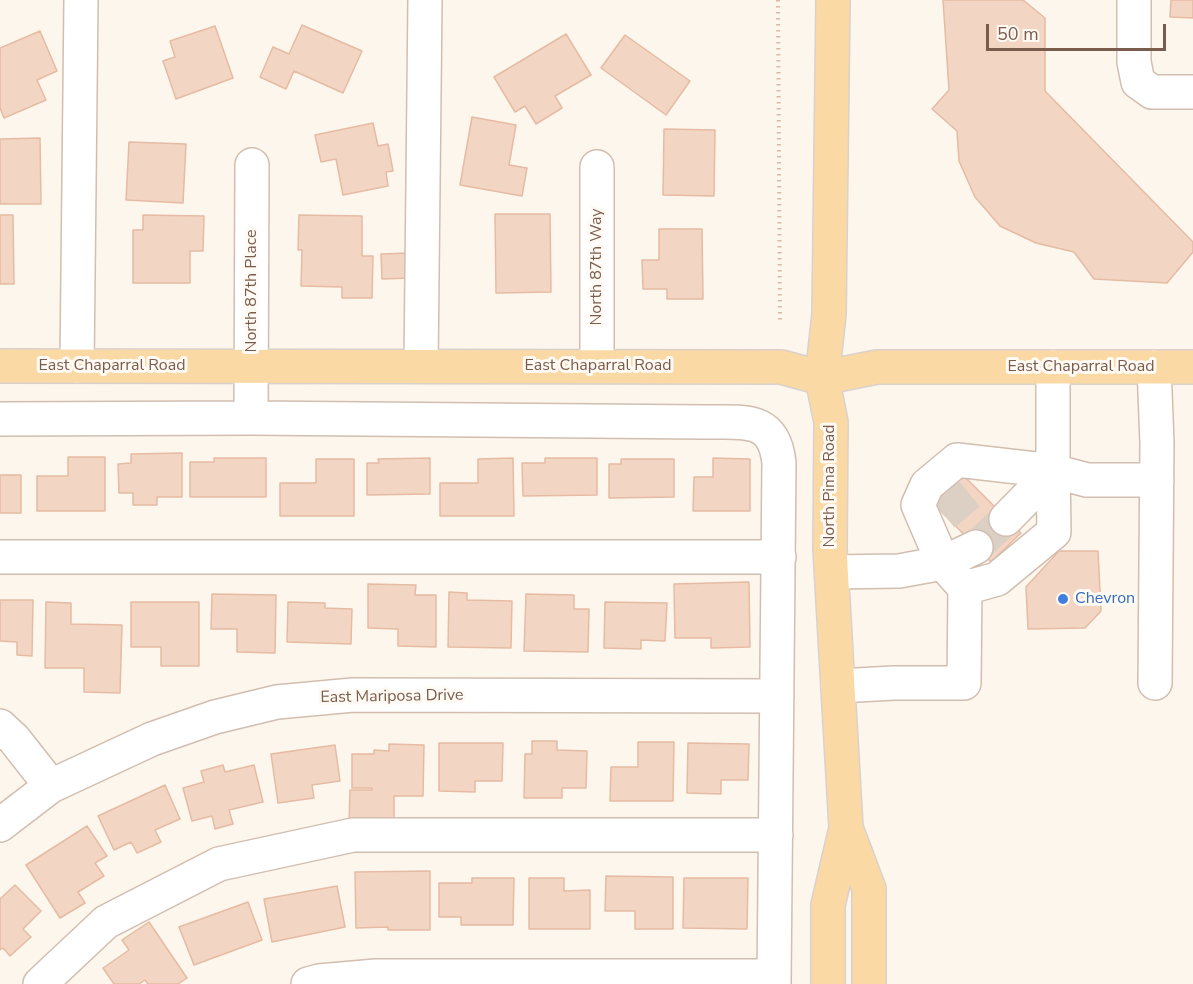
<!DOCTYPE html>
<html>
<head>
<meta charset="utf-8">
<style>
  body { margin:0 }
  #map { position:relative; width:1193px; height:984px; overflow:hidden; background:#fdf6ec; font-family:"Nunito Sans",sans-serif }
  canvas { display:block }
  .scale { position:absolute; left:986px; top:24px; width:180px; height:27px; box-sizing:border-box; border:3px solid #7a5c4d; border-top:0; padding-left:8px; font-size:18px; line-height:21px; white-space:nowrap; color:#7a5c4d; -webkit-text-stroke:4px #fffaf3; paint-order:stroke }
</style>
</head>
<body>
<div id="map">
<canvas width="1193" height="984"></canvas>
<div class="scale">50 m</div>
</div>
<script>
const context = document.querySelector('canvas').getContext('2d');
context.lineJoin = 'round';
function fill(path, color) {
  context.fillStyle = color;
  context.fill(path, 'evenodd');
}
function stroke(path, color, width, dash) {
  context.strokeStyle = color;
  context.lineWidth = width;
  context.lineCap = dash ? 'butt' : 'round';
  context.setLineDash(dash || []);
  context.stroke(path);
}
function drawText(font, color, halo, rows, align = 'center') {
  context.font = font + ' "Nunito Sans",sans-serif';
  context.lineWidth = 6;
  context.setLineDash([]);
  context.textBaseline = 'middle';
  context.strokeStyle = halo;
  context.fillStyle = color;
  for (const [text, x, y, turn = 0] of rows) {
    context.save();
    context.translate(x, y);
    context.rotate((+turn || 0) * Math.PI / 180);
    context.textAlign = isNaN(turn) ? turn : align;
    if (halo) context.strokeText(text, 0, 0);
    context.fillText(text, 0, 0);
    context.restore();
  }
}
const building = new Path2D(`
  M943,0H1023L1045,18V91L1193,242V252L1167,283L1094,279L1074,252L1036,243L1000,226L975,197L959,161L957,131L932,109L949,90Z
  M1171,0H1193V18L1170,17Z
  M302,25L362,51L343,93L294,71L286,89L260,77L273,47L289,54Z
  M215,26L233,78L176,99L163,61L175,57L170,41Z
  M40,31L57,71L37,80L46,100L4,118L0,108V48Z
  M566,34L591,75L555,96L562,108L536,124L525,106L515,112L494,77Z
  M625,35L690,81L666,115L601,68Z
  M472,117L516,125L509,165L527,168L522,196L460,185Z
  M373,123L378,146L388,144L393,171L386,172L388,186L343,195L336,159L321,162L315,135Z
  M664,129L715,130L714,196L663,195Z
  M40,138L41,204H0V139Z
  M129,142L186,144L183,203L126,200Z
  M495,214H550L551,292L496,293Z
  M0,215H13L14,284H0Z
  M143,215L204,216L203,251H190V283H133V230H143Z
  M299,215L362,216V256H373L372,298H342V287L301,286L302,250H298Z
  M659,229H702L703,299H667V289H643L642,260H659Z
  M410,253V278L382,279L381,254Z
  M182,453V497H157V505H133V493H119L118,464L131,463V454Z
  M68,457H105V511H37V476H68Z
  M214,458H266V497H190V462H214Z
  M430,458V494L367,495V463H379L378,459Z
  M513,458L514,516H440V483H478V459Z
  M545,458H597V495L523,496L522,463H545Z
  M713,458L750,459V511H693L694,477H713Z
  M316,459H354V516H280V483H316Z
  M621,459H674V497L609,498V464H621Z
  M957,469L1021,533L991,562L928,498Z
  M0,475H21V513H0Z
  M1059,551H1098L1101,611L1085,628L1028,629L1026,587Z
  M749,582L750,647L711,648V638H675L674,584Z
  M368,584L416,585L415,595H436V647L398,646V629L368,628Z
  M449,592L467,593V600L512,601L511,648L448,647Z
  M212,594L276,595L275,653L237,652V629H211Z
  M526,594L574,595V609H589L588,652L524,651Z
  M0,600H33L32,656L17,655V642L0,641Z
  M46,602L71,603V624L122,625L120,693L84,692V668H45Z
  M131,602H199V666H161V647H131Z
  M288,602L325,603V608L352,609L351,644L287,642Z
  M605,602L667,603L665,641L641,640V649L604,648Z
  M532,741H557V750L587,751L586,788H562V798H524L525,754H532Z
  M638,742H674L673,801H610L611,767H638Z
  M439,743H503L502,781H475V792L439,791Z
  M688,743L749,744L748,780H721V794L687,793Z
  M389,744L424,745L423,796H394V825H349L350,790H372V788H352V754H374V750L389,751Z
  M335,745L340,781L312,785L314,798L278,803L271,754Z
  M223,765L225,772L254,765L263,802L229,810L233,824L215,829L212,816L192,821L183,788L204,782L201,771Z
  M165,785L180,819L155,830L161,842L137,853L131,842L114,850L98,816Z
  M87,826L107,856L95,863L104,876L78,892L85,903L60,918L26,865Z
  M430,871V930H388V927L356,928L355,872Z
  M606,876L673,877V929H635V911H605Z
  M472,878H514L513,925H461V917H439V883H472Z
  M529,878H564V891L590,890V929H529Z
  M684,878H748L747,929L683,928Z
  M15,885L41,911L23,929L31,937L10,956L3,948L0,950V899Z
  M337,886L345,927L272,942L264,899Z
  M248,902L262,940L194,965L179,927Z
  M149,922L187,978L178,984H148L145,980L139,984H114L103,968L129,950L122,940Z`);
const minorTunnel = new Path2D(`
  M944,515L976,488
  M976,547L1006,519`);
const path = new Path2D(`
  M778,0L780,321`);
const minor = new Path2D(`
  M1134,0V62L1138,82L1152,92H1193
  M597,167V366
  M77,366L81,0
  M421,366L425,0
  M1053,367V471L1087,480H1157
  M1154,367L1157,443L1155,683
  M251,418L252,165
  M0,419L251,418L703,422C741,423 774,414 779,463L774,984
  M1006,519L1053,471
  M976,547L943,563L918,505L927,485L957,460L1053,471
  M0,557H779
  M832,572L899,571L943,563L965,588L964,683H894L838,686
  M965,588L997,579L1054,532L1053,471
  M0,726L14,739L51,786
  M0,825L51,786L152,739L215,717L277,702L353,695L777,696
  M40,984L106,922L219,864L353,835H776
  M308,984L319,981L376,976H774`);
const major = new Path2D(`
  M0,366L781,367L822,378L877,367H1193
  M846,828L869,889V984
  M828,984V905L846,828L830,549L831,422L822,378L829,314L833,0`);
const markers = [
  [1063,599,6,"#3f7fe0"]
];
const streetNames = [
  ["North 87th Way",597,267,-90],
  ["North 87th Place",252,291,-90],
  ["East Chaparral Road",112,366],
  ["East Chaparral Road",598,366],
  ["East Chaparral Road",1081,367],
  ["North Pima Road",830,486,-90],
  ["East Mariposa Drive",392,697,-1]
];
const shopNames = [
  ["Chevron",1075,599]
];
fill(building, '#f3d5c3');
stroke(building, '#e6bba3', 1.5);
stroke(minorTunnel, '#dcd0c4', 33, [33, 16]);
stroke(minor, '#d1beb0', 36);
stroke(major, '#dad1cd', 36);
stroke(path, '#d9b8a5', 4, [1.5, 4.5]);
stroke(minor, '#fff', 33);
stroke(major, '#fbd9a5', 33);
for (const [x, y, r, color] of markers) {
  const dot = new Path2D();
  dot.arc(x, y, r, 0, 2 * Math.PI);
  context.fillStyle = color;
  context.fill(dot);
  stroke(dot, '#fffaf3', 2);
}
drawText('16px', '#7a5c4d', '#fffaf3', streetNames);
drawText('16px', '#366cbe', '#fffaf3', shopNames, 'left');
</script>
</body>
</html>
